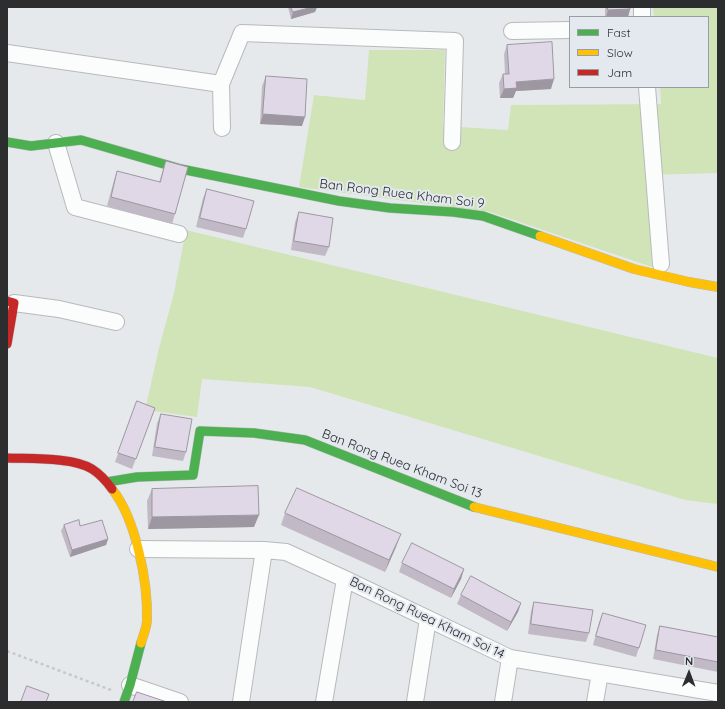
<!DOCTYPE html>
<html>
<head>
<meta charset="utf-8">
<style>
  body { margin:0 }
  #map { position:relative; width:725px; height:709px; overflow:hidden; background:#e6e9ec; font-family:Quicksand,sans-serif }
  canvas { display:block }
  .frame { position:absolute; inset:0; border:8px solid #2b2d2f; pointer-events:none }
  .legend { position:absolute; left:569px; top:16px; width:140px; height:72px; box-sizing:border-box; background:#e3e9ef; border:1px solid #999ea2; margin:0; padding:5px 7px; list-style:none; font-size:12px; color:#2b2d2f }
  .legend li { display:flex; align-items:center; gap:8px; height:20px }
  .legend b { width:20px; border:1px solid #999ea2 }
  .north { position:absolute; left:669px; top:653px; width:40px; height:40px; -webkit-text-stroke:3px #e3e9ef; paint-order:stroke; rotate:1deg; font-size:11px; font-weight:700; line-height:16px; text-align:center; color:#2b2d2f }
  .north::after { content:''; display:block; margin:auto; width:14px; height:18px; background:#2b2d2f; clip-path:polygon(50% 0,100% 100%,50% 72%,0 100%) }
</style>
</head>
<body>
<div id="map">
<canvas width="725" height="709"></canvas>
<div class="frame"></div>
<ul class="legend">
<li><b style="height:5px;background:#4caf50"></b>Fast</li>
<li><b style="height:5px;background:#ffc107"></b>Slow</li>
<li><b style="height:5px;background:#c62828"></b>Jam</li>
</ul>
<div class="north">N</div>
</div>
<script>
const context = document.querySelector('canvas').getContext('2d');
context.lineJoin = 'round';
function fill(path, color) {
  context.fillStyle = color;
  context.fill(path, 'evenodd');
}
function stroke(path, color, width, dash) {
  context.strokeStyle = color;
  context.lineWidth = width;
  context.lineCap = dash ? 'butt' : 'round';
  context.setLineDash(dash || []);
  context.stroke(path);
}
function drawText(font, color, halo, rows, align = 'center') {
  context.font = font + ' Quicksand,sans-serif';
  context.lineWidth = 4;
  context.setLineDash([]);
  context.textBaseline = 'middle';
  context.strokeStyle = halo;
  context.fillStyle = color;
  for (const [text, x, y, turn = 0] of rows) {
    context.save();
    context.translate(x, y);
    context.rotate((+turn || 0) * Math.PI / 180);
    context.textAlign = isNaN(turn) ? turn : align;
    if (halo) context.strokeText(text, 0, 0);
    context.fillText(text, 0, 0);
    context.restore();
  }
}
const green = new Path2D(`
  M653,7H718V173L648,175L652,267L490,212L299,187L314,95L365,100L369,50H445L443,126L508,130L511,105L661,104L660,87H708V17H654Z
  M186,230L718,358V504L685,500L310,387L202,379L197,417L145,410L159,348L174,293Z`);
const path = new Path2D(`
  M7,651L111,690`);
const street = new Path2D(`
  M642,7V17
  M512,31L570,30
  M7,53L221,84
  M647,87L661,264
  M222,128L221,84L242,33L455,41L452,142
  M56,143L75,207L179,234
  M14,303L59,309L116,322
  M138,549L264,550L286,552L345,579L510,658L718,693
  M130,685L180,702
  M241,702L264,550
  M324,702L345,579
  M415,702L428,619
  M503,702L510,658
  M595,702L600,673`);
const fast = new Path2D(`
  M7,142L31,146L81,140L181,169L339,201L390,208L453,212L483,216L540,236
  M107,482L137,477L193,475L200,431L254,433L305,440L474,507
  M124,702L130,685L141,643`);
const slow = new Path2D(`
  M540,236L634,269L689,282L718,287
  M112,489C136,519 148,582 147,620C147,627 143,636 141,643
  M474,507L718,567`);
const jam = new Path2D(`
  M7,301L14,303L7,344
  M7,458C30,459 74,457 92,469C100,474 107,482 112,489`);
const wall = new Path2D(`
  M288,7H317L315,12L291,19Z
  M605,7H630V9L628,17H605Z
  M507,45L551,89L516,91L513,98H500L499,83L503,74H505L504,54Z
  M266,76L302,126L260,124L262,86Z
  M166,161L175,214L172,224L107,206L114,180L117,171L159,182Z
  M207,189L246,229L243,238L196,227L203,198Z
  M299,212L329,247L325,256L291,250L295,222Z
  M137,401L155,408L132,469L115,462Z
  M161,414L186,452L183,461L152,456L157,423Z
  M152,489L254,527L148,529L147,501Z
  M285,513L396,547L385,572L281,525Z
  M64,525L80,526L108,539L106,545L70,557L61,531Z
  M402,563L464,569L461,579L451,598L399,572Z
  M461,595L521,603L518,612L507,631L457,604Z
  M534,602L589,633L586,642L528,634L531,611Z
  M603,613L639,648L636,657L593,645L599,623Z
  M660,626L718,637V672L653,659L657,635Z`);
const shadedWall = new Path2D(`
  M313,7H317L315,12L291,19L293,12Z
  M630,9L628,17H606L608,10Z
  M554,79L551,89L516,91L513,98H500L504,89L516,82Z
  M263,114L305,117L302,126L260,124Z
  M259,515L254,527L148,529L152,517Z
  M401,534L396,547L385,572L389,560Z
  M108,539L106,545L70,557L72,550Z
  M464,569L461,579L451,598L454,589Z
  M521,603L518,612L507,631L511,622Z`);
const building = new Path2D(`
  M291,7H313L293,12Z
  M608,7H630V9L608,10Z
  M552,42L554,79L516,82L517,88L504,89L503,74H509L507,45Z
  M266,76L307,79L305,117L263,114Z
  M166,161L188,167L175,214L111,197L117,171L160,182Z
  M207,189L254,201L246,229L200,218Z
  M299,212L333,218L329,247L294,241Z
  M137,401L155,408L136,459L118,453Z
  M161,414L192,419L186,452L155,447Z
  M258,486L259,515L152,517V489Z
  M297,488L401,534L389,560L285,513Z
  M79,520L80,526L102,520L108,539L72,550L64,525Z
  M412,543L464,569L454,589L402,563Z
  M471,576L521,603L511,622L461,595Z
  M534,602L593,610L589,633L531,624Z
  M603,613L646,625L639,648L596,636Z
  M660,626L718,637V662L656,650Z
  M27,686L49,694L46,702H21Z
  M137,692L167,702H133Z`);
const streetNames = [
  ["Ban Rong Ruea Kham Soi 9",402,194,7],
  ["Ban Rong Ruea Kham Soi 13",402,464,21],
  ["Ban Rong Ruea Kham Soi 14",427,618,26]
];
fill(green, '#d1e4b7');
stroke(street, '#b7babc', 18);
stroke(fast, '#b7babc', 10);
stroke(slow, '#b7babc', 10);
stroke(jam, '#b7babc', 10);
stroke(path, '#c6c8c9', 2.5, [3, 3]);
stroke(street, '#fbfcfc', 16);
stroke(fast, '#4caf50', 9);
stroke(slow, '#ffc107', 9);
stroke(jam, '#c62828', 9);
fill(wall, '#c1bac6');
fill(shadedWall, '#9d97a1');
fill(building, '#e0d8e6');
stroke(building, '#9d97a1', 1);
drawText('13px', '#2b2d2f', '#e3e9ef', streetNames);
</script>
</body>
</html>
